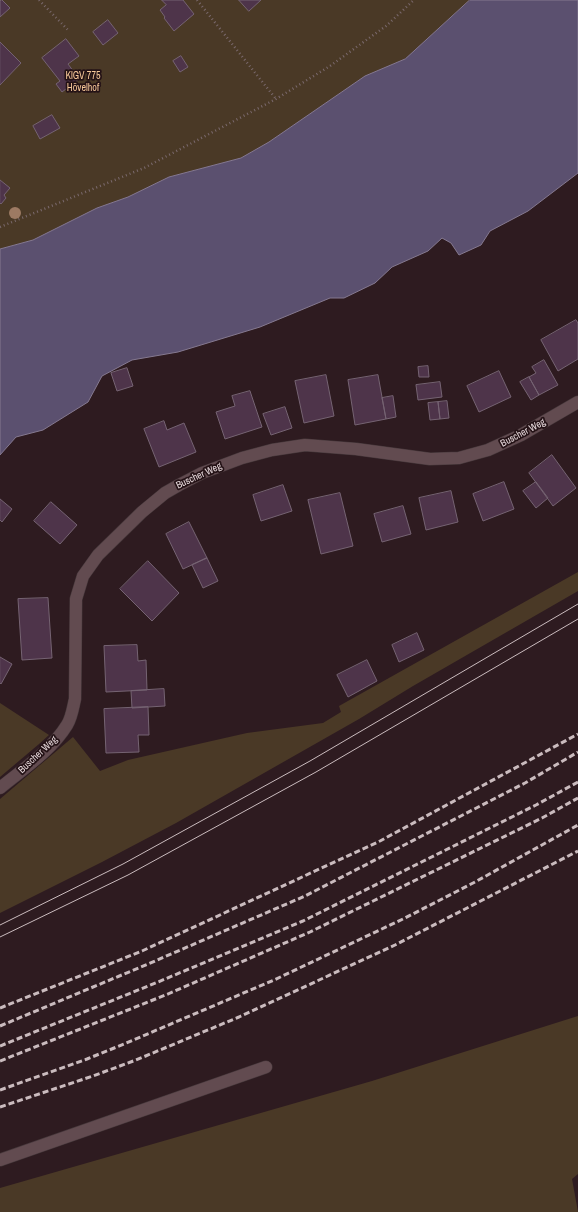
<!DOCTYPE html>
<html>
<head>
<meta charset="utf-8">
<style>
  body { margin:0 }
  canvas { display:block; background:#2e1b20 }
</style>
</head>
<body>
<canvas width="578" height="1212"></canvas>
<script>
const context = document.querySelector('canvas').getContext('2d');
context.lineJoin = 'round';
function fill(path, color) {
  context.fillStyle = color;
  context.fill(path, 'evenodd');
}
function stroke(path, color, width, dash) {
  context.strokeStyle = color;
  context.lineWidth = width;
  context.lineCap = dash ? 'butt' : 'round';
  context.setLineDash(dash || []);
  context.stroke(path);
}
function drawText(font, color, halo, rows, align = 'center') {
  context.font = font + ' "Archivo Narrow",sans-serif';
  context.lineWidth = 3.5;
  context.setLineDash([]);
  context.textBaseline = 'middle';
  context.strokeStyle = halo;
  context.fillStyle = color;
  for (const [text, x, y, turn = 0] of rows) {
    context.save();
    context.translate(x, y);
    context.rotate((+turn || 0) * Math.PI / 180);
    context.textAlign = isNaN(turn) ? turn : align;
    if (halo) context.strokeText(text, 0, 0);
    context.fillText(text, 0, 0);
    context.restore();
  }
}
const green = new Path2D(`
  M0,0H470L405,59L365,76L269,142L241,158L169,177L128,197L97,208L33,240L0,249Z
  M578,572V591L413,686L359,719L176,823L102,862L0,913V799L73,737L100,771L128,760L247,733L323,723L341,712L339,706Z
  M0,703L49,735L39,744L0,777Z
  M578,1016V1174L572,1179L578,1212H0V1188L372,1081Z`);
const water = new Path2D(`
  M470,0H578V173L528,211L490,231L481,245L459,255L451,243L442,238L428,251L392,267L375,283L344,298H330L260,327L178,352L132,360L102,376L88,402L43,430L16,437L0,455V249L33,240L97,208L128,197L169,177L241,158L269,142L365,76L405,59Z`);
const building = new Path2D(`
  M2,0L10,8L0,17V1Z
  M162,0H183L194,14L174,31L164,18L165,17L160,10L166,5Z
  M239,0H261L249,11Z
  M108,20L118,33L103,45L93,32Z
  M66,39L79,56L68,64L79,79L62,92L56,84L60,81L42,58Z
  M0,42L21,63L0,85Z
  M181,56L188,67L180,72L173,61Z
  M52,115L60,128L40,139L33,126Z
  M0,180L10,188L4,195L6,198L1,204L0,203Z
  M576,320L578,323V359L558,371L541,340Z
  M544,360L558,385L539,395L529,377L536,373L532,367Z
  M428,366L429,377H419L418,367Z
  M127,368L133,386L117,391L111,373Z
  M499,371L511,397L479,412L467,386Z
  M326,375L334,416L304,423L295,381Z
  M378,375L386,419L355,425L348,380Z
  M529,377L539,395L531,400L520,382Z
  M440,382L442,397L418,400L416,385Z
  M250,391L262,427L225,439L216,412L235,406L232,396Z
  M393,396L396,417L386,419L382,398Z
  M447,401L449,418L440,419L438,402Z
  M438,402L440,419L430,420L428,403Z
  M285,407L292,428L271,435L263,414Z
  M164,421L167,430L184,423L196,452L159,467L144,429Z
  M552,455L576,488L553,506L529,473Z
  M504,482L514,509L483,521L473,494Z
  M536,482L548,498L536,508L523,491Z
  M283,485L292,511L261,521L253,495Z
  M451,491L458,522L426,530L419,498Z
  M340,493L353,546L321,554L308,500Z
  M0,499L12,509L2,522L0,520Z
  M51,502L77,525L60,544L34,521Z
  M403,506L411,534L382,542L374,514Z
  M189,522L207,558L183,569L166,534Z
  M207,558L218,581L203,588L192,565Z
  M148,561L179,593L152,621L120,589Z
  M48,598L52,658L22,660L18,599Z
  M417,633L424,650L399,662L392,645Z
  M137,645L138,661L146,660L147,690L106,692L104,646Z
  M0,657L12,664L1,684L0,683Z
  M367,660L377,681L348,697L337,675Z
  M164,689L165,706L132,708L131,691Z
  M148,707L149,735H138L139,752L106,753L104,709Z`);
const path = new Path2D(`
  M39,0L68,30
  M197,0L276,99
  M0,227L144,168L276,99L330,66L386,26L414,0`);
const lane = new Path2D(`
  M0,1160L266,1067`);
const street = new Path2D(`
  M0,788C23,769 51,751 67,725C72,717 73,707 75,699L76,599L83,576L98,555L142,512L165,493L179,485L202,473L242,458L272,450L305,445L356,449L430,459L459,458L488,450L521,435L578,402`);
const tram = new Path2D(`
  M0,925L123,864L310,761L578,604
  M0,937L128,875L316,772L578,619`);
const rail = new Path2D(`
  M0,1008L142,951L380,841L578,734
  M0,1026L148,964L305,896L525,783L578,752
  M0,1046L158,982L303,921L536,805L578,782
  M0,1061L168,994L310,932L542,818L578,798
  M0,1090L87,1059L124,1044L274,980L405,918L475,882L578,825
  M0,1107L93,1076L136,1060L239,1017L395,945L578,851`);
const trees = [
  [15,213]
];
const parkNames = [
  ["KlGV 775",83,76],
  ["Hövelhof",83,88]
];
const streetNames = [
  ["Buscher Weg",523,433,-28],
  ["Buscher Weg",199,476,-25],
  ["Buscher Weg",38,755,-43]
];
fill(green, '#4a3926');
fill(water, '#5b506f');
stroke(water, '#857990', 1);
fill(building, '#4e344a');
stroke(building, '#756372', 1);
stroke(lane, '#47393c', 13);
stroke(street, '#47393c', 13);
stroke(path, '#7b6a6e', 2.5, [1, 3]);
stroke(lane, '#624b50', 12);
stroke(street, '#624b50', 12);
stroke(tram, '#cabbbe', 1);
stroke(rail, '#cabbbe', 3, [6, 3]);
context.fillStyle = '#9d7a63';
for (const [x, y] of trees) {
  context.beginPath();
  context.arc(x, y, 6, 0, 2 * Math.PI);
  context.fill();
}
drawText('10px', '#f7c899', '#241216', parkNames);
drawText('10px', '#e7d9dc', '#241216', streetNames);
</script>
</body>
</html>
